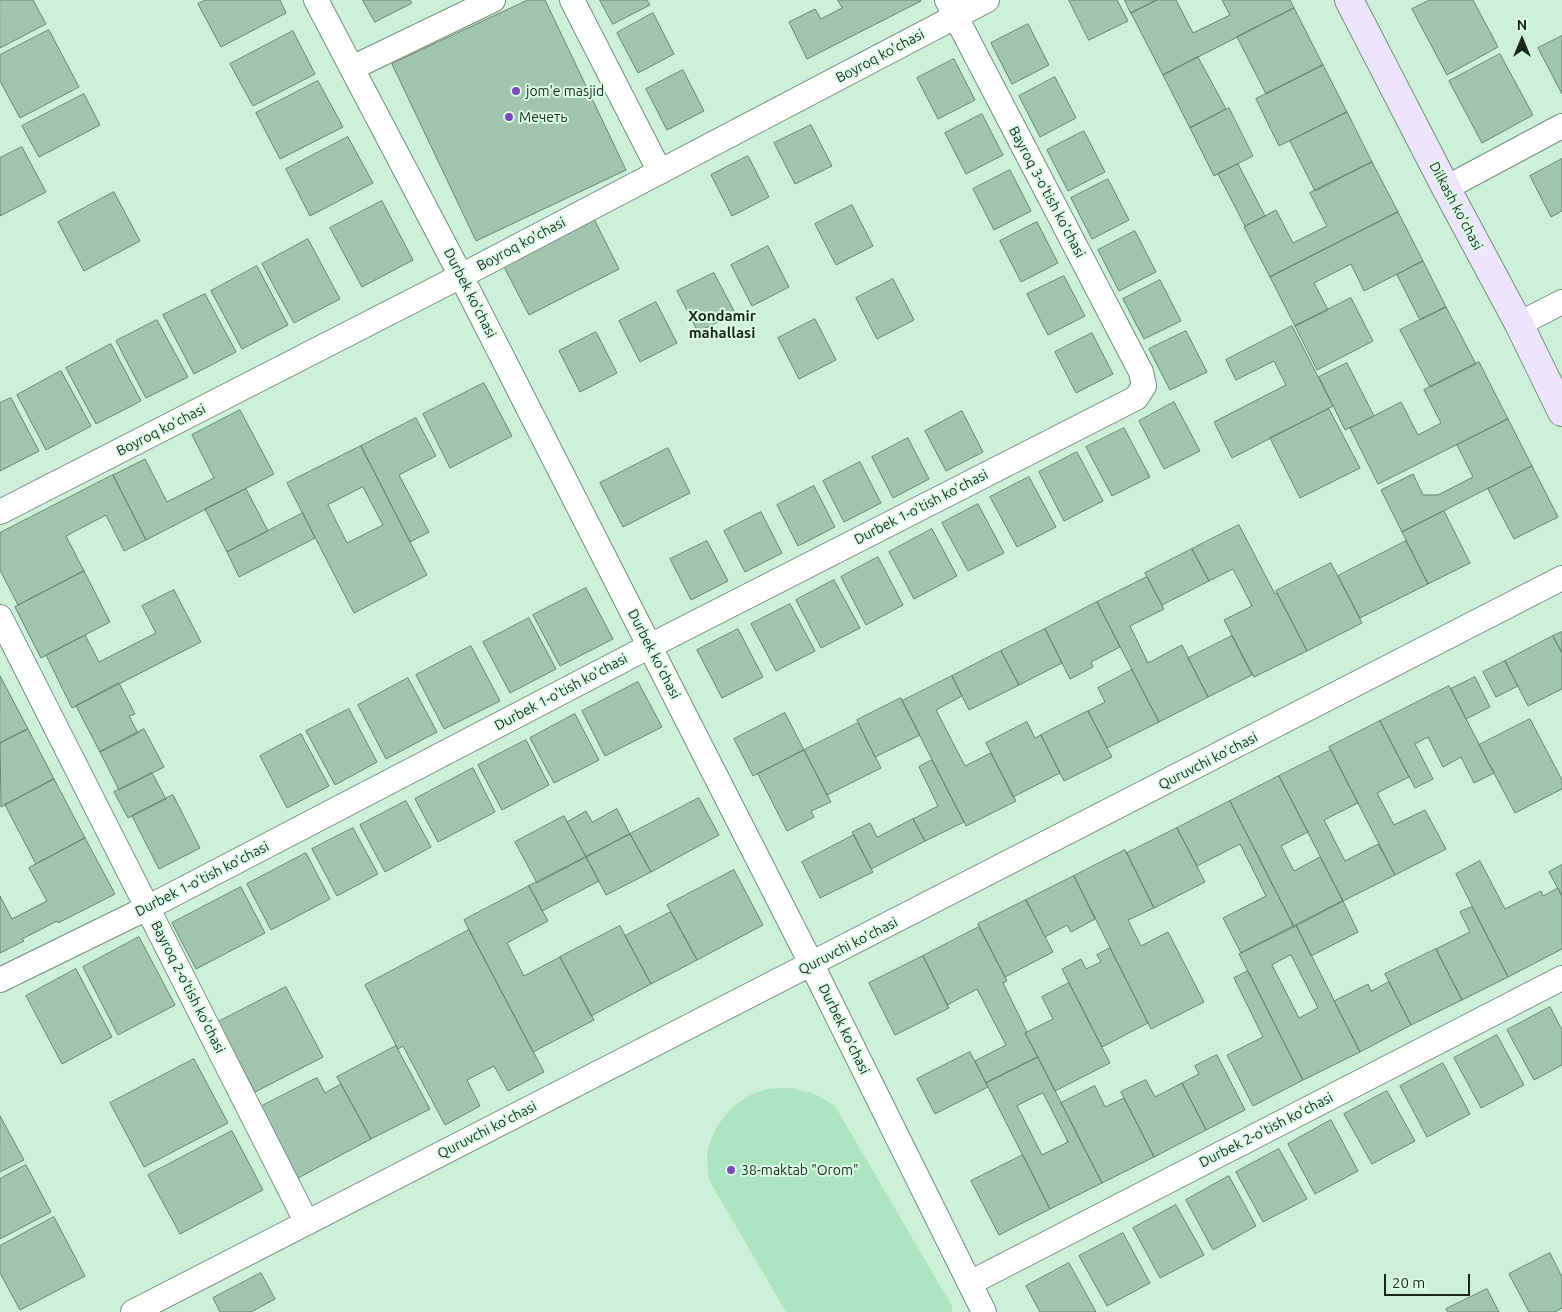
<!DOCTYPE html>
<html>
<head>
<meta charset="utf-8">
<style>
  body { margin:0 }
  #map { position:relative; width:1562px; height:1312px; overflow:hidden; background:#cef0d9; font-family:Ubuntu,sans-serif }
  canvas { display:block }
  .north { position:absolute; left:1497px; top:15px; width:50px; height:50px; -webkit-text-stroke:4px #dbfde6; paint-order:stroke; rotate:0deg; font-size:14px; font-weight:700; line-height:20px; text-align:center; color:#1a271e }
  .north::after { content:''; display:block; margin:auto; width:18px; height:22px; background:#1a271e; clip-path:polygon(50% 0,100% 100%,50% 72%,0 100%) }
  .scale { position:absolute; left:1384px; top:1274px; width:86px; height:22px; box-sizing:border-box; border:2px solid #1a271e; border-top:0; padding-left:6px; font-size:15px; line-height:18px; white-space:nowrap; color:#1a271e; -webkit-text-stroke:4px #dbfde6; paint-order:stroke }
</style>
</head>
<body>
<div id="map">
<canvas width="1562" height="1312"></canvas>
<div class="north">N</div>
<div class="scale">20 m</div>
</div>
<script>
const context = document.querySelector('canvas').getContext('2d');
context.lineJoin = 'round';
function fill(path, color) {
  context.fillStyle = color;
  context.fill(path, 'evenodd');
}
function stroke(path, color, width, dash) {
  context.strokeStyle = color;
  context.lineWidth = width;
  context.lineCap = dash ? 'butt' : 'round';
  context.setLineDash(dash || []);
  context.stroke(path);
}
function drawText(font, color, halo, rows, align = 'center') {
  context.font = font + ' Ubuntu,sans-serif';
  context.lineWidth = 4;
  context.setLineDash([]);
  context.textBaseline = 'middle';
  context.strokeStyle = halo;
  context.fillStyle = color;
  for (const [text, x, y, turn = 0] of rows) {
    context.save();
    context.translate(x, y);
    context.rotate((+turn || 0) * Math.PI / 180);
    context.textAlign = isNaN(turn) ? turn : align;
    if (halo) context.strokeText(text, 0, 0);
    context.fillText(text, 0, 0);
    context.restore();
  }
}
const green = new Path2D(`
  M791,1088L815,1094L835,1106L952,1306V1312H786L709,1180C708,1172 707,1164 707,1157C710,1125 737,1095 768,1089C776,1088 784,1088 791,1088Z`);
const building = new Path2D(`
  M0,0H33L46,24L0,48Z
  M206,0H280L286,13L221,47L198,4Z
  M363,0H410L412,3L375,22Z
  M528,0H545L626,170L476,241L392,64Z
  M600,0H647L650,5L613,24Z
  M838,0H921V1L807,59L789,22L815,9L821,19L842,8Z
  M1069,0H1117L1128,21L1089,40Z
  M1125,0H1157L1131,13Z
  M1157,0H1176L1193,33L1230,15L1222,0H1290L1294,8L1163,75L1131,13Z
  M1430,0H1473L1498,47L1447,75L1412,9Z
  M1294,8L1323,65L1266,94L1237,37Z
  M653,13L674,54L638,73L617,33Z
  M1028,24L1049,65L1012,84L991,43Z
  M49,30L79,87L20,118L0,81V55Z
  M293,31L315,74L253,106L230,64Z
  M1562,36V94L1538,48Z
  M1500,54L1533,115L1482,143L1449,81Z
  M1198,57L1226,109L1190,128L1163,75Z
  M954,59L975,100L938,119L917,78Z
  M1323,65L1347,112L1279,146L1256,99Z
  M683,70L704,111L667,130L646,89Z
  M1055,77L1076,118L1040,137L1019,96Z
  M318,81L343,127L280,159L256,113Z
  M84,94L100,125L39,157L22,126Z
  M1229,108L1253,156L1214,176L1190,128Z
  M1347,112L1372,162L1315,191L1290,141Z
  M982,114L1003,155L966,174L945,133Z
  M811,125L832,166L795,184L774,143Z
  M1084,131L1105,172L1068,191L1047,150Z
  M348,137L373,183L310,216L286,169Z
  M22,147L46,192L0,216V158Z
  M748,156L769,197L732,216L711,175Z
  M1562,159V211L1551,217L1530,176Z
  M1372,162L1398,212L1270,277L1244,227L1276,210L1293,243L1327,226L1310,193Z
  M1238,164L1265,216L1245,226L1218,174Z
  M1010,170L1031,211L994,230L973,189Z
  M1108,179L1129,220L1092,239L1071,198Z
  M114,192L140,241L84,271L58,222Z
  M382,201L413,260L362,287L330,228Z
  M852,205L873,246L836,265L815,224Z
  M1398,212L1423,261L1364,291L1351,264L1314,283L1328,310L1295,326L1270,277Z
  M592,215L619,269L529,315L501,261Z
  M1037,222L1058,263L1021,282L1000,241Z
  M1135,231L1156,272L1119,291L1098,250Z
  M308,239L340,299L294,323L262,264Z
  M768,246L789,287L752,306L731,265Z
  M1423,261L1446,307L1420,320L1397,275Z
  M257,266L288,325L242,349L211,291Z
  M714,273L735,313L698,332L677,291Z
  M1064,276L1085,316L1048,335L1027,294Z
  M893,279L914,320L877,339L856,298Z
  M1160,280L1181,321L1144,339L1123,299Z
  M205,294L236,352L194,374L163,315Z
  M1351,298L1373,341L1317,370L1295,326Z
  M656,302L677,343L640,362L619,321Z
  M1446,307L1476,364L1430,387L1400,330Z
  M815,319L836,360L799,379L778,338Z
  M157,320L188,377L146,398L116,341Z
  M1292,326L1333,406L1232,458L1214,422L1286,385L1274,361L1236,380L1226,360Z
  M1186,331L1207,372L1170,390L1149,349Z
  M596,332L617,373L580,392L559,351Z
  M1092,333L1113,374L1076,393L1055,352Z
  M111,344L141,401L96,424L66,368Z
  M1479,362L1508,419L1378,484L1350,428L1401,402L1418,435L1441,423L1424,390Z
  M1347,363L1374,416L1345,430L1319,377Z
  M61,371L91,426L46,450L17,395Z
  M484,383L512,436L450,468L423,414Z
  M11,398L39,451L0,471V403Z
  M1174,402L1200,451L1164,469L1139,421Z
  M1329,409L1360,468L1300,498L1270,438Z
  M240,410L274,474L146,540L113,475L145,459L167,502L214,478L192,435Z
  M962,411L983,452L946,471L925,431Z
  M416,418L436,456L399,475L429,532L410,542L361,446Z
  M1508,419L1532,466L1402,532L1381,490L1413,474L1423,495H1438L1473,477L1457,445Z
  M1124,428L1150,477L1112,496L1086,447Z
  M908,438L929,479L893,498L872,457Z
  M361,446L427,575L354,613L287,483ZM363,487L383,525L347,543L328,505Z
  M668,448L690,493L623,527L600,483Z
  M1077,452L1103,501L1064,521L1039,472Z
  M860,462L881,503L844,522L823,481Z
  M1532,466L1558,517L1514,539L1488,489Z
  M113,475L146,540L124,551L106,515L66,536L84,571L18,605L0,570V533Z
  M1029,477L1056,527L1017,547L990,497Z
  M814,486L835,527L798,546L777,505Z
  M246,489L268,531L227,552L205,509Z
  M978,504L1004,553L968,571L942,523Z
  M1444,511L1470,563L1428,584L1402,532Z
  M761,512L782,553L745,572L724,531Z
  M303,513L315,538L239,577L227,552Z
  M1239,525L1275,594L1277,593L1307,651L1254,677L1224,620L1252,606L1233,569L1209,581L1192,549Z
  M932,529L957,576L914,599L889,552Z
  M707,541L728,581L691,600L670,559Z
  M1406,541L1428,584L1360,618L1338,576Z
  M1192,549L1209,581L1162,605L1145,573Z
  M878,557L903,605L866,625L841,577Z
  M1331,563L1362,623L1307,651L1276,591Z
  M84,571L110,622L41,658L15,607Z
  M1147,577L1164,609L1130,626L1148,663L1182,645L1208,697L1159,722L1097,602Z
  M834,580L860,628L821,648L796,600Z
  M586,588L613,639L560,666L533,615Z
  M174,590L201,642L72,708L46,655L85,635L99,662L156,633L142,606Z
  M1097,602L1120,647L1091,662L1093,667L1070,679L1045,629Z
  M790,604L815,651L776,671L751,624Z
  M529,618L556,669L510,693L483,642Z
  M738,629L763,677L722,698L697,650Z
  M1045,629L1062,663L1019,685L1001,651Z
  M1562,632V653L1553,636Z
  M1232,636L1252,675L1208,697L1188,658Z
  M1553,636L1562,653V689L1528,706L1505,661Z
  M471,646L500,701L444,729L416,675Z
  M1001,651L1019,685L969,710L952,676Z
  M1505,661L1518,686L1496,697L1483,672Z
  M1132,670L1159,722L1107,748L1088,711L1105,702L1098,688Z
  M0,676L28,729L0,743Z
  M952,676L962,696L936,710L965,766L991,753L1016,801L966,826L902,701Z
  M1475,677L1490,707L1466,719L1451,689Z
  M408,678L437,732L386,759L358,705Z
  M638,682L662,727L605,756L582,711Z
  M119,683L135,714L129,716L138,733L100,752L76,706Z
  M1449,686L1494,773L1474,783L1461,757L1443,767L1428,737L1415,744L1433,779L1415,788L1380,721Z
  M901,698L920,735L875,757L857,720Z
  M349,709L377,762L335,785L306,731Z
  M1088,711L1112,757L1064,781L1041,735Z
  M785,713L804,750L753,776L734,739Z
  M575,714L599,760L554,783L530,738Z
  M1530,719L1562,780V789L1515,813L1479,745Z
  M1380,721L1409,777L1377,793L1394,825L1425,810L1446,849L1395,875L1329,747Z
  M1027,722L1035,738L1041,735L1060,773L1013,797L986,743Z
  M858,723L881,768L827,795L804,750Z
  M28,729L54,779L1,807L0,743Z
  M144,729L164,767L119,790L100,752Z
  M301,734L329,786L287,808L260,756Z
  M526,740L549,785L502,810L478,765Z
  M804,750L831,802L811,811L814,817L787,831L758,774Z
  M1331,750L1358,803L1324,820L1345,861L1378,844L1395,875L1343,901L1279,776Z
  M932,760L964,822L925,841L913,819L938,806L919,767Z
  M473,768L495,812L438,842L415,799Z
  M152,773L166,799L128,818L114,792Z
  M1279,776L1308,832L1281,846L1294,871L1320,857L1343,901L1294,927L1230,801Z
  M54,779L85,838L36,864L5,805Z
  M173,795L200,848L159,869L132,816Z
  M699,798L719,835L651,872L630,834Z
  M406,801L431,847L385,872L360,825Z
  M1230,801L1294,927L1241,953L1223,918L1266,896L1240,844L1197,866L1177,828Z
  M617,809L630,834L586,857L567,822L586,811L592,822Z
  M564,816L586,857L537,883L515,842Z
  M913,819L925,841L871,869L852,832L870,823L877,837Z
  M353,828L378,874L337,896L312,849Z
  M1177,828L1205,882L1154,908L1127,853Z
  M630,834L651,872L606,895L586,857Z
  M854,835L873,872L820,898L802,862Z
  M85,838L115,894L58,923L57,921L22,939L24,941L0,953V896L12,919L47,901L29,868Z
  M1125,850L1154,908L1128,920L1141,946L1168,932L1204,1002L1151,1029L1074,876Z
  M306,853L330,899L271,930L247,884Z
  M586,857L599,881L542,911L529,886Z
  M1480,861L1505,909L1541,891L1543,896L1558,888L1562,896V949L1508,977L1456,874Z
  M1562,865V896L1549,872Z
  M734,870L763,925L697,960L667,905Z
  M1074,876L1095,919L1071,932L1067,925L1045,937L1026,900Z
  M529,886L548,921L507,943L524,976L560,957L594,1020L533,1052L464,920Z
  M241,887L265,933L196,969L172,923Z
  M1026,900L1053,952L1005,977L978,924Z
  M1343,901L1358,932L1311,956L1296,925Z
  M1472,907L1508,977L1462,1000L1436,949L1470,932L1460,912Z
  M671,912L697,960L651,984L625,936Z
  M1296,925L1360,1052L1303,1080L1239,954ZM1291,955L1318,1008L1299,1018L1272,965Z
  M620,926L651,984L591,1016L560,957Z
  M979,927L1007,981L1003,983L1027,1032L1025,1033L1038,1057L986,1083L975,1061L1006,1045L977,989L947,1005L923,956Z
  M469,930L544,1072L508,1091L494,1066L467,1080L480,1106L445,1125L403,1046L398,1049L365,985Z
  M139,937L175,1005L118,1035L83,967Z
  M1110,948L1148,1023L1102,1047L1062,969L1081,959L1086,969L1101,962L1097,955Z
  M1436,949L1462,1000L1411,1025L1385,974Z
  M923,956L949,1008L895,1035L869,983Z
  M76,969L112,1037L62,1064L26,996Z
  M1248,971L1303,1080L1253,1106L1227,1055L1263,1037L1234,978Z
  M1389,982L1411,1025L1360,1052L1334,1001L1368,984L1371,991Z
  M1069,983L1110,1063L1055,1091L1025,1033L1053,1019L1042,997Z
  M286,987L323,1057L255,1092L218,1022Z
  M1550,1007L1562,1030V1065L1534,1080L1507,1030Z
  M1497,1035L1524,1085L1481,1108L1454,1058Z
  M396,1046L430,1109L371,1139L337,1077Z
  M970,1052L988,1087L935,1114L917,1079Z
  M1217,1055L1245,1110L1206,1130L1182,1083L1199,1074L1195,1066Z
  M1038,1057L1102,1183L1050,1209L986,1083ZM1043,1093L1068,1142L1042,1155L1017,1106Z
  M194,1059L228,1123L144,1167L110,1103Z
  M1443,1063L1470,1114L1427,1137L1400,1086Z
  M317,1078L325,1093L341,1084L371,1139L298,1178L260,1107Z
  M1146,1080L1155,1097L1182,1083L1206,1130L1154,1157L1121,1092Z
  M1095,1086L1105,1107L1124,1098L1154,1157L1102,1183L1061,1103Z
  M1387,1091L1415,1141L1372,1164L1344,1114Z
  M0,1116L24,1160L0,1172Z
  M1331,1120L1358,1171L1315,1194L1288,1144Z
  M232,1131L263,1190L180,1234L148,1175Z
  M1279,1149L1307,1199L1263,1222L1236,1172Z
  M1023,1155L1050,1209L999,1235L971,1181Z
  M26,1165L51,1212L0,1239V1179Z
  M1229,1176L1256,1226L1213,1250L1186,1200Z
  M1176,1205L1204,1255L1160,1278L1133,1228Z
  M54,1217L85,1276L20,1310L0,1273V1246Z
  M1123,1233L1150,1283L1107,1306L1079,1256Z
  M1550,1253L1562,1277V1308L1555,1312H1529L1509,1274Z
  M1069,1263L1096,1312H1040L1026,1286Z
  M261,1273L275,1299L251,1312H220L213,1298Z
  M1487,1289L1499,1312H1448L1446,1309Z`);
const street = new Path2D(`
  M316,0L461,276L812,965L984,1312
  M572,0L660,172
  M352,68L493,0
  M1446,188L1562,126
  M1519,324L1562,302
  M0,512L461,276L987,0
  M0,617L307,1223
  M0,980L147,908L650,646L1136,398L1144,386L1141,372L947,0
  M970,1283L1562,978
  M133,1312L1562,578`);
const secondary = new Path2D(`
  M1349,0L1446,188L1519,324L1562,412`);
const markers = [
  [516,91,5,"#7d47be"],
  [509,117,5,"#7d47be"],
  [731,1170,5,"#7d47be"]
];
const streetNames = [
  ["Boyroq ko'chasi",880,56,-28],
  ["Bayroq 3-o'tish ko'chasi",1047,192,62],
  ["Dilkash ko'chasi",1456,206,62],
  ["Boyroq ko'chasi",521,244,-28],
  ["Durbek ko'chasi",470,293,63],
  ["Boyroq ko'chasi",161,430,-27],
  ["Durbek 1-o'tish ko'chasi",921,507,-27],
  ["Durbek ko'chasi",654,654,63],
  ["Durbek 1-o'tish ko'chasi",561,692,-28],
  ["Quruvchi ko'chasi",1208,761,-27],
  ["Durbek 1-o'tish ko'chasi",202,879,-27],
  ["Quruvchi ko'chasi",848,946,-27],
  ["Bayroq 2-o'tish ko'chasi",188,987,63],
  ["Durbek ko'chasi",844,1029,64],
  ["Quruvchi ko'chasi",487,1130,-27],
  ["Durbek 2-o'tish ko'chasi",1266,1130,-27]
];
const poiNames = [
  ["jom'e masjid",526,91],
  ["Мечеть",519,117],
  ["38-maktab \"Orom\"",741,1170]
];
const neighbourhoodNames = [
  ["Xondamir",722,316],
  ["mahallasi",722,333]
];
fill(green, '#ade4c0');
fill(building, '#a3c4ae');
stroke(building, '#668570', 1);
stroke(street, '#708f7b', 26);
stroke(secondary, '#708f7b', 30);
stroke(street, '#fff', 24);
stroke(secondary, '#ede4fe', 28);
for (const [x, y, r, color] of markers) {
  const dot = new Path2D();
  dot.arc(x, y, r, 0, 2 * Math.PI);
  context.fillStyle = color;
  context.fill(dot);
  stroke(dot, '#dbfde6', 2);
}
drawText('14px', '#1a271e', '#dbfde6', streetNames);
drawText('14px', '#1a271e', '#dbfde6', poiNames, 'left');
drawText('bold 15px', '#1a271e', '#dbfde6', neighbourhoodNames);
</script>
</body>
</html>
